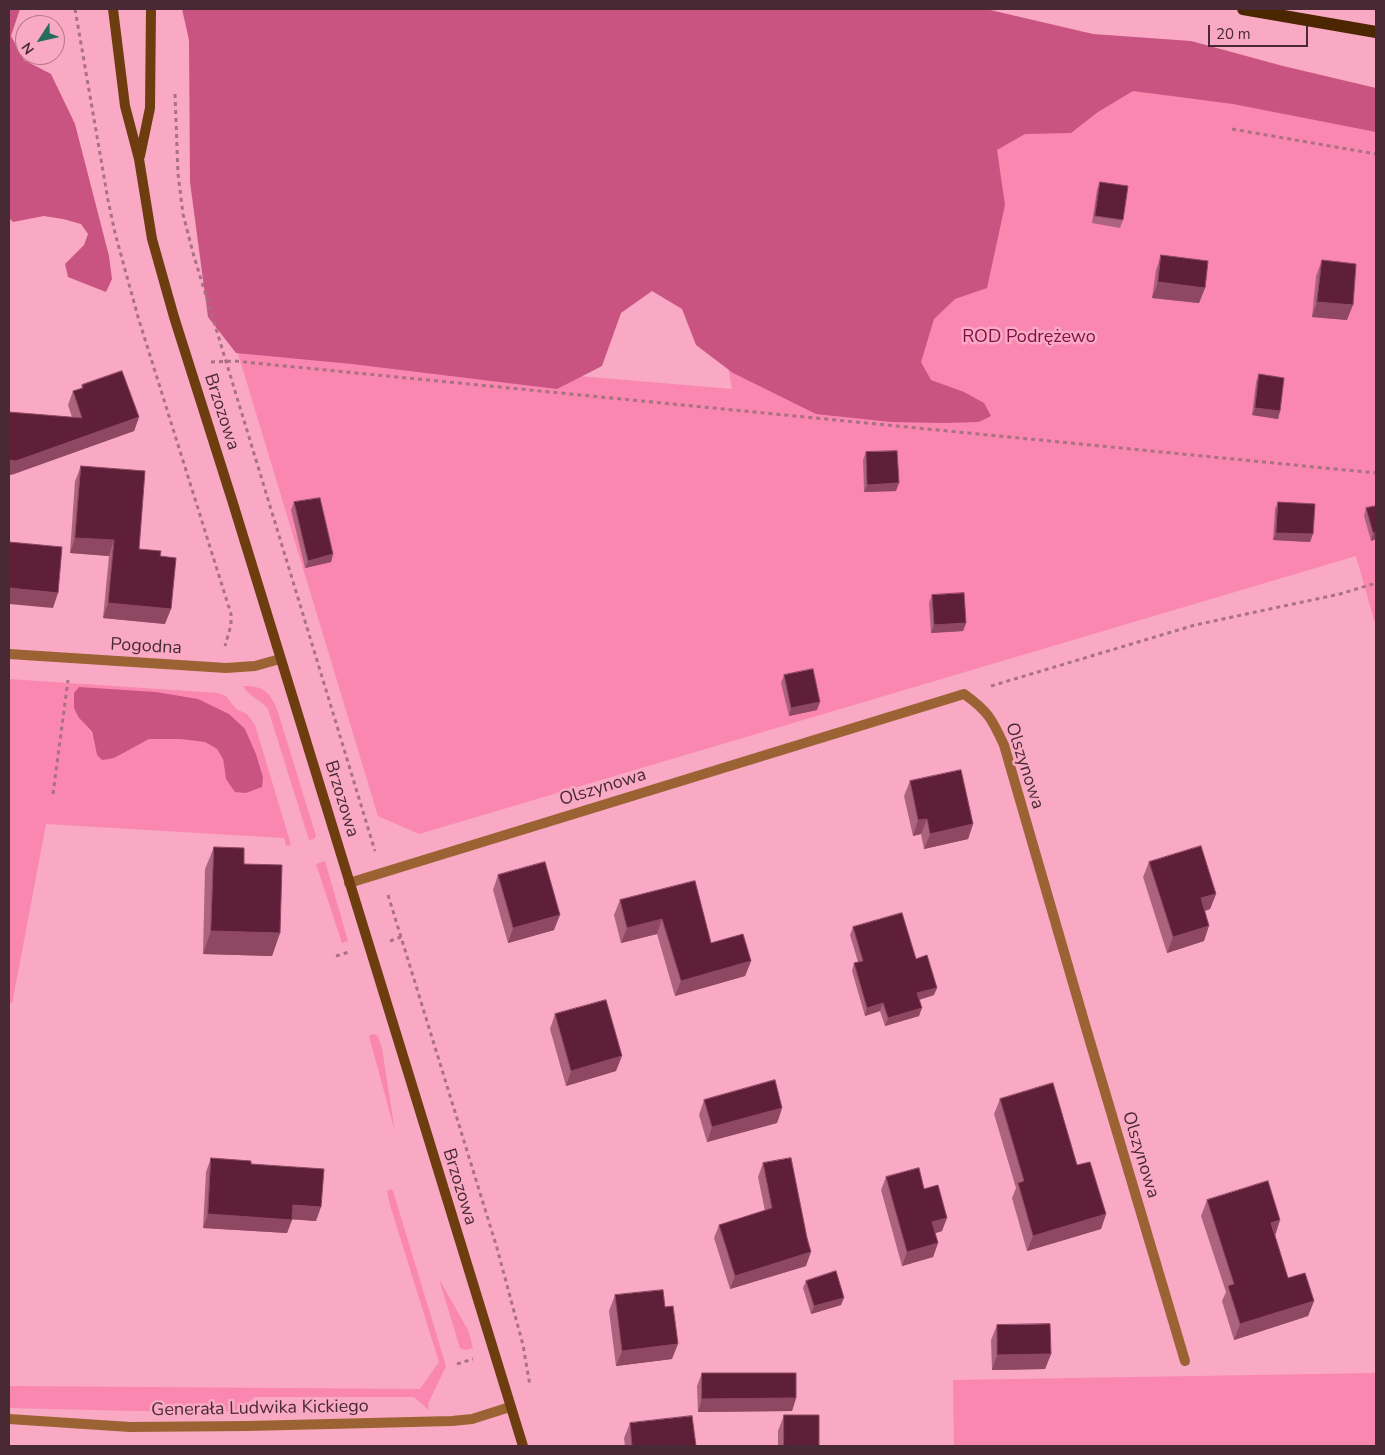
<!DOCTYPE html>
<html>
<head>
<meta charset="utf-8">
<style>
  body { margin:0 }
  #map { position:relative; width:1385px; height:1455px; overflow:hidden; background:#f9a9c3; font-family:"Nunito Sans",sans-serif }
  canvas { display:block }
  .frame { position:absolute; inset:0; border:10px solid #492a34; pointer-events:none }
  .north { position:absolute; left:15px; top:15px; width:50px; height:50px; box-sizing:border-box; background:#f9a9c3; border:1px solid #b3768a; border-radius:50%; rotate:235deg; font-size:14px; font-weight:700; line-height:20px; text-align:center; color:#492a34 }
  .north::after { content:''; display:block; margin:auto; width:18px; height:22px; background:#266c5f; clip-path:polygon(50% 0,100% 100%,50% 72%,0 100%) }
  .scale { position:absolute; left:1208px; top:25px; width:100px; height:22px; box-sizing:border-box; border:2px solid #492a34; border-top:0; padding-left:6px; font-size:15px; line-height:18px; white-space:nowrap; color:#492a34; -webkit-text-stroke:4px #f9a9c3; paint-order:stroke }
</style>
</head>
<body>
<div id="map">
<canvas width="1385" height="1455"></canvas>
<div class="frame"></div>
<div class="north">N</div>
<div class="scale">20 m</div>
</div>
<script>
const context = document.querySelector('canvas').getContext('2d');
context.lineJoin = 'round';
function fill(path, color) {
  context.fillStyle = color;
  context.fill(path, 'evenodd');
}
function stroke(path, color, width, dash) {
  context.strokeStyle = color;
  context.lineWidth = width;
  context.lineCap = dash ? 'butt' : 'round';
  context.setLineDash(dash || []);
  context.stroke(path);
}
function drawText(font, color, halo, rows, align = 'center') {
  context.font = font + ' "Nunito Sans",sans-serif';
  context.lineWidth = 5;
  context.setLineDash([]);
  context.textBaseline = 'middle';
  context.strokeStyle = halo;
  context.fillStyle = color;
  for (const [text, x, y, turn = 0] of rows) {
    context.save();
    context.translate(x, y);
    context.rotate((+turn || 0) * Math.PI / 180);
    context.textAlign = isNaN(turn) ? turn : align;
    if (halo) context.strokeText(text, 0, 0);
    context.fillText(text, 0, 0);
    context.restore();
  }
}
const green = new Path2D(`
  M665,9L1376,97V627L1356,556L419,834L378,816L236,347L732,389Z
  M9,679L218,693L226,696L236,709L247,714L255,725L291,845L286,846L284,838L46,824L12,1004L9,1001ZM79,718L245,729L256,754L263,777L226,779L223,759L217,749L205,742L180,739H149L135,746L97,755C92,737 94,731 79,718Z
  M243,686C263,686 269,691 277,709L316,836L314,839L309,840L268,709C261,700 248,696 243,686Z
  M325,861L348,941L342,943L316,864Z
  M373,1034L378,1036L382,1049L395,1132L369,1036Z
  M391,1189L393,1191L446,1366L428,1404L429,1410L414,1397H255L237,1411H135L9,1408V1386L420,1389L439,1362L390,1205L387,1191Z
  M439,1279L468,1330L473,1348L466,1350L460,1348Z
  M1376,1373V1446H954L953,1380Z`);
const forest = new Path2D(`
  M9,9H20L11,36L24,60L51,74L75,124L109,256L112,279L106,292L68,277L65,264L84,245L88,234L81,224L63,219L44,216L13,222L9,218Z
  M182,9H986L1093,34L1191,41L1283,66L1376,88V132L1233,104L1133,91L1098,112L1071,133L1025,134L997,150L1005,205L987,288L955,299L934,319L921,362L931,380L964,392L984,403L991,416L979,422L944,423L891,422L816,414L733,373L696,345L682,309L652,291L621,313L602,366L557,389L352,364L236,353L208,317L190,182L189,40Z
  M79,687L156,692L198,699L229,714L245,729L256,754L263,777L262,787L246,793L235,792L226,779L223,759L217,749L205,742L180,739H149L114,758L102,760L97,755L92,732L86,725L79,718L74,708V693Z`);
const path = new Path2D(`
  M75,9L108,200L115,233L138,317L231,614V625L225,646
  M175,94L178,174L183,214L193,253L375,851
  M1232,129L1376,154
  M211,362L234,361L1376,473
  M991,686L1195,625L1340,594L1376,583
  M53,794L68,680
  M388,895L497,1248L523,1345L530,1386
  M390,941L401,937
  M336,956L349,952
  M457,1364L473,1359`);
const street = new Path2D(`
  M9,654L226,668L255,666L280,659
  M349,883L964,694C988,711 992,719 1004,745L1086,1028L1185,1361
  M9,1419L130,1427L247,1426L452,1421L472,1419L510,1407`);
const secondary = new Path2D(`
  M113,9L125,106L139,159L152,239L174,317L232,500L523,1446
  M140,156L150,108L151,9`);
const primary = new Path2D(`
  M1243,9L1376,32`);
const wall = new Path2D(`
  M1100,182L1123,220L1120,228L1092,223L1097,190Z
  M1161,255L1205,288L1199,303L1152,298L1156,270Z
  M1322,260L1347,320L1312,317L1316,276Z
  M1259,374L1280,411L1278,419L1252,415L1256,382Z
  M82,385L139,417L134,431L11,475L72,417L68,405L73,391L81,389Z
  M866,452L896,491L864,492L863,460Z
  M81,466L139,549L160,556L165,624L103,618L109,556L70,553L75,481Z
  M294,502L333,554L331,562L305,568L291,510Z
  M1278,502L1310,542L1273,540L1275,509Z
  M1366,508L1376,539L1371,541L1364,516Z
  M932,595L966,623L963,631L931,633L929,603Z
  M784,675L817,710L789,716L781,683Z
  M910,781L973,824L968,839L924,849L921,834L913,836L904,796Z
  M214,847L244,864L280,933L272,956L203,954L205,869Z
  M1149,862L1216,894L1210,909L1205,911L1204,941L1167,953L1143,877Z
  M498,875L554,930L508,943L493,890Z
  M695,881L711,943L751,961L745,976L675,996L657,934L621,943L614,915L620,900Z
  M853,927L916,959L934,995L919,1000V1016L885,1026L880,1011L865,1016L852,971L854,963L858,962L850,935Z
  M555,1014L616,1071L566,1086L550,1029Z
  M1000,1099L1077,1165L1106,1214L1101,1229L1027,1251L1012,1198L1016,1188L994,1114Z
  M704,1100L782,1108L777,1123L707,1142L699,1115Z
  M211,1158L316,1221L292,1219L287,1233L203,1228L206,1172Z
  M763,1163L806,1266L730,1289L714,1238L719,1225L765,1211L758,1177Z
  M886,1177L942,1231L935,1233L938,1243L933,1257L902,1266L881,1190Z
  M1207,1200L1275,1235L1288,1278L1314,1301L1308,1316L1234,1340L1222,1301L1226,1292L1201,1216Z
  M806,1281L841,1305L811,1314L803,1288Z
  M615,1295L672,1359L616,1366L609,1311Z
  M997,1325L1051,1354L1045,1369L992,1370L991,1340Z
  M702,1373L796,1398L792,1411L698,1412L697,1386Z
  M784,1415L819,1446H778V1431Z
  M630,1423L696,1446H625L624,1438Z`);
const shadedWall = new Path2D(`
  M1158,282L1205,288L1199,303L1152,298Z
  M1317,302L1353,305L1347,320L1312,317Z
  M1255,408L1280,411L1278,419L1252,415Z
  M139,417L134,431L11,475L9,474V460Z
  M899,483L896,491L864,492L867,485Z
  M1376,532V539L1371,541L1373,533Z
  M1276,533L1313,534L1310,542L1273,540Z
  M75,538L114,540L109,556L70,553Z
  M333,554L331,562L305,568L308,561Z
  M9,588L58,593L53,608L9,604Z
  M108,603L171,609L165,624L103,618Z
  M966,623L963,631L931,633L934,625Z
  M820,702L817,710L789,716L791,708Z
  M927,819L921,834L913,836L918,820Z
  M973,824L968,839L924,849L930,834Z
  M1216,894L1210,909L1195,914L1201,898Z
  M560,915L554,930L508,943L513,928Z
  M662,919L657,934L621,943L627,928Z
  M1209,926L1204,941L1167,953L1173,937Z
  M211,931L280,933L272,956L203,954Z
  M751,961L745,976L675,996L681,981Z
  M937,988L934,995L915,1001L917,993Z
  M883,1003L880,1011L865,1016L867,1008Z
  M922,1008L919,1016L885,1026L888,1018Z
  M622,1056L616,1071L566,1086L571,1071Z
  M782,1108L777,1123L707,1142L712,1127Z
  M293,1205L321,1207L316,1221L288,1219Z
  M208,1214L292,1220L287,1233L203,1228Z
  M1106,1214L1101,1229L1027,1251L1033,1236Z
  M947,1218L942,1231L927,1236L932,1222Z
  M1280,1220L1275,1236L1271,1223Z
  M938,1243L933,1257L902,1266L907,1252Z
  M811,1252L806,1266L730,1289L735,1276Z
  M844,1298L841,1305L811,1314L814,1306Z
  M1314,1301L1308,1316L1234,1340L1240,1324Z
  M678,1344L672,1359L616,1366L622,1351Z
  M1051,1354L1045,1369L992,1370L997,1355Z
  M796,1398L792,1411L698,1412L702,1399Z`);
const building = new Path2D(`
  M1100,182L1128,186L1123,220L1095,216Z
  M1161,255L1208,261L1205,288L1158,282Z
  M1322,260L1356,264L1353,305L1317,302Z
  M122,371L139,417L16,461L9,460V412L82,418L73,391L83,388L82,385Z
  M1259,374L1284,378L1280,411L1255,408Z
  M897,451L899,483L867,485L866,452Z
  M81,466L145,471L139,549L161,551L160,556L176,558L171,609L108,603L114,540L75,538Z
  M320,498L333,554L308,561L294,502Z
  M1278,502L1315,504L1313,534L1276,533Z
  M1376,506V532L1373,533L1366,508Z
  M9,542L62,547L58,593L9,588Z
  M964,593L966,623L934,625L932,595Z
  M813,669L820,702L791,708L784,675Z
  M961,770L973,824L930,834L927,819L918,820L910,781Z
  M1201,846L1216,894L1201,898L1209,926L1173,937L1149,862Z
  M214,847L244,848V864L282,865L280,933L211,931Z
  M545,862L560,915L513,928L498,875Z
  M695,881L711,943L743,934L751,961L681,981L662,919L627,928L620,900Z
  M902,913L916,959L927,955L937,988L917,993L922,1008L888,1018L883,1003L867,1008L854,963L863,961L853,927Z
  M606,1000L622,1056L571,1071L555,1014Z
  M775,1080L782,1108L712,1127L704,1100Z
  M1053,1083L1077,1165L1090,1162L1106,1214L1033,1236L1018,1183L1024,1181L1000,1099Z
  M211,1158L251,1161V1164L324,1169L321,1207L293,1205L292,1220L208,1214Z
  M791,1158L807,1238L811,1252L735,1276L719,1225L772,1208L763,1163Z
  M919,1168L924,1189L938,1185L947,1218L932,1222L938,1243L907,1252L886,1177Z
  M1268,1181L1280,1220L1271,1223L1288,1278L1305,1273L1314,1301L1240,1324L1228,1286L1234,1284L1207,1200Z
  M836,1271L844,1298L814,1306L806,1281Z
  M663,1290L665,1307L673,1306L678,1344L622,1351L615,1295Z
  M1050,1324L1051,1354L997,1355V1325Z
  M702,1373H796V1398L702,1399Z
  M784,1415H819V1446H784Z
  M692,1416L696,1446H632L630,1423Z`);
const parkNames = [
  ["ROD Podrężewo",1029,338]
];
const streetNames = [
  ["Brzozowa",221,412,72],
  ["Pogodna",146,647,3],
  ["Olszynowa",1024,766,72],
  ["Olszynowa",603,788,-17],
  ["Brzozowa",341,799,73],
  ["Olszynowa",1140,1155,73],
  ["Brzozowa",459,1187,73],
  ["Generała Ludwika Kickiego",260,1409,-1]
];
fill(green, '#f987af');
fill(forest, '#c95481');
stroke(path, '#aa7083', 3, [4, 4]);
stroke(street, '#9b6333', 10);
stroke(secondary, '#6d3d10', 10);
stroke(primary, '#4b2601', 12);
fill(wall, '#ac647e');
fill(shadedWall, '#8e4862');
fill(building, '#601f39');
stroke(building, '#8e4862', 1);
drawText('18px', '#7f1045', '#f9a9c3', parkNames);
drawText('18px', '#492a34', '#f9a9c3', streetNames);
</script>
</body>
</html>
